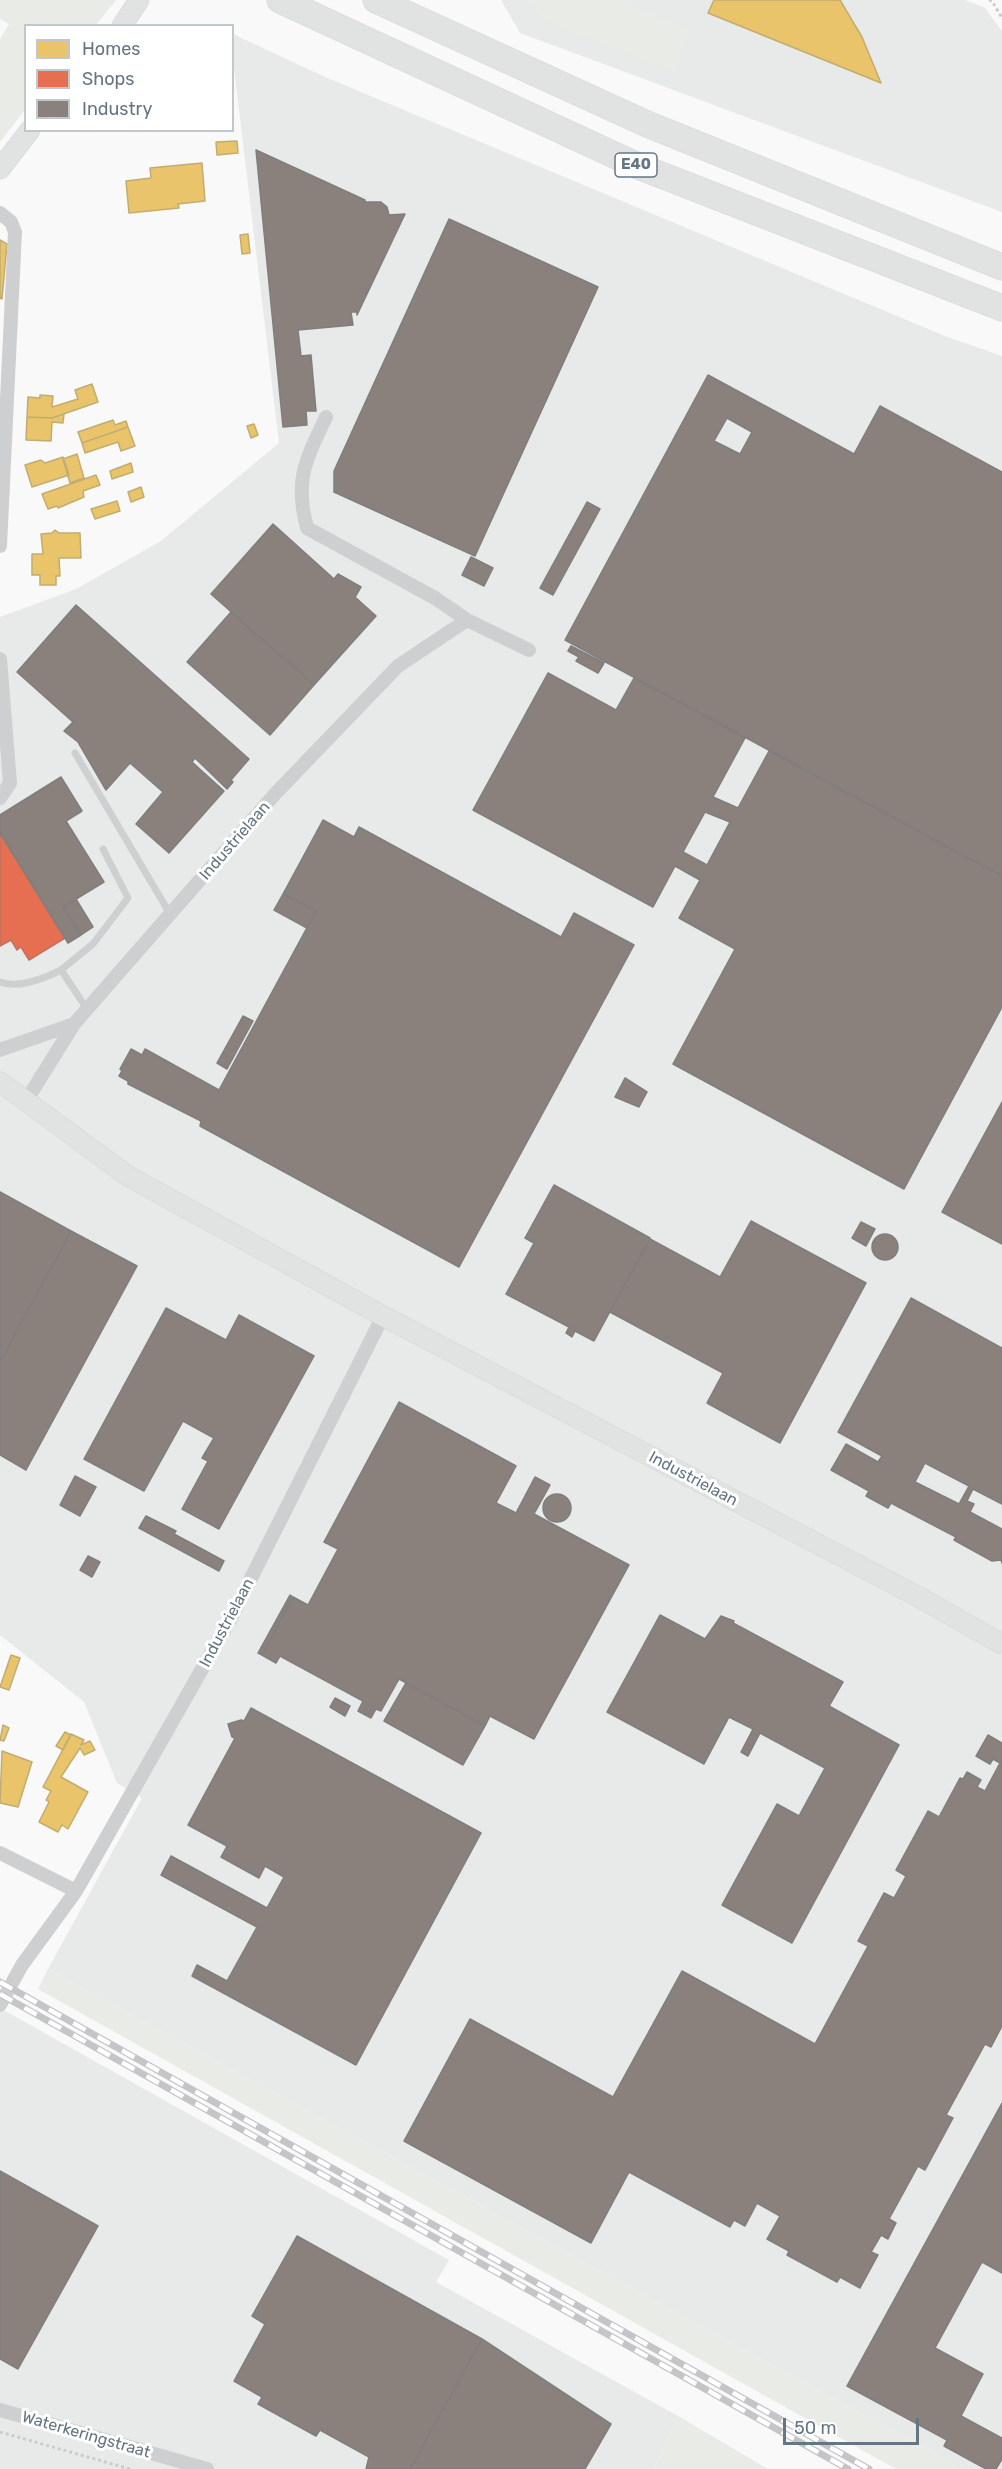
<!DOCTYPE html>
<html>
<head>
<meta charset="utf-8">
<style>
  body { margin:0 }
  #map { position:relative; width:1002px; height:2469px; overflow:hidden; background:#f9f9f9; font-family:Rubik,sans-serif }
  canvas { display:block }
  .legend { position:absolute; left:24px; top:24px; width:210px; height:108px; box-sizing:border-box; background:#fff; border:2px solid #c1c8cd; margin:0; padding:8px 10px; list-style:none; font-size:18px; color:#657683 }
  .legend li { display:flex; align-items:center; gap:12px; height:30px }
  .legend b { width:30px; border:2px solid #c1c8cd }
  .scale { position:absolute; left:783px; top:2418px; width:136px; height:27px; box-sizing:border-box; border:3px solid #657683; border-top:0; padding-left:8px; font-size:18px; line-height:21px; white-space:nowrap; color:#657683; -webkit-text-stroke:4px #fff; paint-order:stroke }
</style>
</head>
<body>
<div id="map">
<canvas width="1002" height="2469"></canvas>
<ul class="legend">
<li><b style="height:16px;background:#e9c46a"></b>Homes</li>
<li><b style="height:16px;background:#e76f51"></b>Shops</li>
<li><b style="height:16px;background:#8a817c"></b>Industry</li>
</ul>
<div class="scale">50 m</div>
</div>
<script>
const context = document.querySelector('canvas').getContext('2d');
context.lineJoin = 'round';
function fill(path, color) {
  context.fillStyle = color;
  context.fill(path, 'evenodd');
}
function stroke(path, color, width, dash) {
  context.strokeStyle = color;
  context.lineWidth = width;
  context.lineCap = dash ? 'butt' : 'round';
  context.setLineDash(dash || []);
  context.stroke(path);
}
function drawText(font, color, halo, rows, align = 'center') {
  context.font = font + ' Rubik,sans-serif';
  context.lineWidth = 6;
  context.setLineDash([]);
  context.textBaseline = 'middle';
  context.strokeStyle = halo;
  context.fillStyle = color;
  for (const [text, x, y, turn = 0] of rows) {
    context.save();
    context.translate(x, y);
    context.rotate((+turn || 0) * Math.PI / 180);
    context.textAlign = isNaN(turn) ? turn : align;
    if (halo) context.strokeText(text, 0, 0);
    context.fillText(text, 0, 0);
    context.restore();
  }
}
const built = new Path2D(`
  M501,0H965L985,8L1002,31V212L520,33Z
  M233,34L325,77L945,336L1002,356V2469H963L48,1969L142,1798L117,1783L84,1702L0,1635V617L76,589L161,541L279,443L233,60Z
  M0,2008L449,2260L436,2282L678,2416L654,2469H0Z`);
const green = new Path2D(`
  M0,0H116L96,25L26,26L25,110L0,142V39L9,24L0,19Z
  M527,0H621L690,30L675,72L543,20Z
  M48,1969L963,2469H896L38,1989Z
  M678,2416L768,2469H654Z`);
const homes = new Path2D(`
  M714,0H840L862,37L881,83L708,13Z
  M237,141L238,153L217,155L216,142Z
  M202,163L205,201L178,204L179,208L129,213L126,181L151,178L150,168Z
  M248,234L250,253L242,254L240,235Z
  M0,240L7,244L2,299L0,298Z
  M92,384L98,402L52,418L27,417L28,397L40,398V395L53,396L52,407L78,399L75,390Z
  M64,414L63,423L52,422L51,441L26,440L27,417L52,418Z
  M113,420L115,425L126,421L128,427L82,443L78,432Z
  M254,424L258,435L251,438L247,426Z
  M128,427L135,446L121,451L118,442L85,453L82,443Z
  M77,454L84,478L70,483L63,459Z
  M63,457L69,475L32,487L25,465L41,460L45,463Z
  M131,463L133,472L112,479L110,471Z
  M96,475L100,485L83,491L84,497L58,508L57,506L48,509L42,494Z
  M141,487L144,497L131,502L128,492Z
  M117,501L120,511L95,519L91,509Z
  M55,530L59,533H80L81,558H59L60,576H56V585H40V575H32V554H43L41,534L52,533Z
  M11,1655L20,1658L9,1690L0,1687Z
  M3,1725L9,1728L4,1741L0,1740Z
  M65,1732L71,1735L63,1750L56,1746Z
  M71,1734L84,1740L81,1745L90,1741L95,1750L84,1755L80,1748L61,1777L88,1792L68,1829L62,1825L58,1832L39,1822L49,1802L46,1800L51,1791L43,1787Z
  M2,1751L32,1762L18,1807L0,1803Z`);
const shops = new Path2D(`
  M0,833L65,938L29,960L21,947L17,950L11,940L0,946Z`);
const industry = new Path2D(`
  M256,150L365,200V202H381L387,207L389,215L405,214L357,315V312H351L353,325L298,330L301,356L311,355L316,411H306L307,425L283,427Z
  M449,219L598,287L475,556L334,492V471Z
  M708,375L854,454L880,406L1002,472V876L565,640ZM727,418L752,432L740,454L714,441Z
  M587,502L600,509L553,595L540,588Z
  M273,524L334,579L338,574L361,587L355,597L376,616L314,685L211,594Z
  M471,557L493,568L484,586L462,575Z
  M76,605L249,759L231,780L233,782L227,789L195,758L192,762L224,791L169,853L136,824L163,792L130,763L106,790L78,742L64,731L73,722L17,672Z
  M231,612L314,685L270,735L187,662Z
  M571,646L604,663L598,673L576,661L579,657L568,651Z
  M548,673L616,710L634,678L745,738L713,797L738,808L769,751L1002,876V1007L904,1189L673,1064L735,949L679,918L700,880L675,866L653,907L473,810ZM705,812L730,822L707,865L683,852Z
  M61,777L82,811L66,821L104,882L63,907L81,935L68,943L0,833V815Z
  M323,820L354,837L359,827L561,937L574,913L634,945L459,1267L200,1126L201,1121L128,1084V1081L119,1076L122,1071L120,1069L131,1049L142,1055L145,1049L219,1090L316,911L283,894Z
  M283,894L316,911L307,928L274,910Z
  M76,899L93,927L81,935L63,907Z
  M243,1016L253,1021L227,1069L217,1063Z
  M625,1078L647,1092L639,1107L615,1097Z
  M1002,1102V1244L942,1212Z
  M554,1185L650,1238L594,1341L575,1331L572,1337L566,1333L569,1327L506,1294L534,1243L525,1238Z
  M0,1192L71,1231L0,1362Z
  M751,1221L866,1283L780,1443L707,1403L723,1373L610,1312L650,1239L720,1277Z
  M861,1222L875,1229L866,1246L852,1238Z
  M71,1231L137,1266L26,1470L0,1455V1362Z
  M872 1247a13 13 0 1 1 26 0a13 13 0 1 1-26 0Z
  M911,1298L1002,1348V1504L973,1489L967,1501L974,1504L970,1512L1002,1529V1563L1001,1560L992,1561L954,1540L956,1537L891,1503L888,1508L866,1496L869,1491L831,1470L846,1444L878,1462L882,1456L838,1432ZM925,1463L969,1486L959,1504L915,1482Z
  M166,1308L226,1340L239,1315L314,1356L219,1529L182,1509L208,1461L202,1458L214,1438L183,1421L144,1491L84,1459Z
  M399,1402L516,1466L496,1503L516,1513L535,1477L550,1485L534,1514L629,1565L534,1739L490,1716L485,1726L399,1679L381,1711L376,1709L371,1718L358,1711L363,1701L280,1656L276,1663L262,1655L293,1597L308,1605L338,1549L324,1542Z
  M75,1476L96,1487L80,1516L60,1505Z
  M543 1508a14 14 0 1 1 28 0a14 14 0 1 1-28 0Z
  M146,1516L176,1531L174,1534L224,1561L219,1571L139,1528Z
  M88,1556L100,1562L92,1577L80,1570Z
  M290,1595L293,1597L262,1655L258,1653Z
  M660,1615L705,1639L721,1616L734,1621L733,1623L843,1682L829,1706L899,1745L792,1943L722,1905L777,1804L799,1816L825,1768L760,1733L748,1756L741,1752L753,1729L729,1717L704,1764L607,1712Z
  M406,1683L485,1726L463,1765L384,1721Z
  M335,1698L350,1706L345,1716L330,1707Z
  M251,1708L481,1833L356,2065L192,1976L197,1965L227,1981L257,1927L161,1875L171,1856L267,1908L284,1877L265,1866L259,1878L221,1857L227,1846L188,1825L235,1738L232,1737L228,1724L241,1720L244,1721Z
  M988,1735L1002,1743V2026L991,2047L985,2044L946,2115L953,2118L925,2170L918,2166L889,2219L896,2223L888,2239L881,2235L871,2252L878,2255L860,2288L840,2277L837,2282L787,2255L789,2251L767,2239L780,2216L757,2203L745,2226L734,2220L730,2227L629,2172L591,2243L404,2141L470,2019L613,2097L682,1971L815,2044L868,1946L858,1941L884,1893L894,1898L906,1876L896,1870L928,1811L939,1817L960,1778L963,1779L967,1772L981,1780L977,1787L985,1791L1000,1763L993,1759L990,1764L976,1756Z
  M1002,2103V2273L982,2262L935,2348L983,2374L961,2416L1002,2438V2459L996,2469H986L944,2446L947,2440L847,2386Z
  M0,2171L98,2226L18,2369L0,2359Z
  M297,2236L482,2339L410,2469H366L369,2457L320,2430L316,2436L258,2404L262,2397L234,2381L265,2324L252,2316Z
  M482,2339L611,2424L585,2469H410Z`);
const path = new Path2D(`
  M989,0L992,1L1002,18
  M0,2432L130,2469`);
const lane = new Path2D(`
  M75,753L170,914
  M61,970L93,944L128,898L103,849
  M0,982C18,989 45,978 61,970L87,1009`);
const street = new Path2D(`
  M0,213L11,222L15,232L0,546
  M326,417C306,460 294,479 307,528L435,598L467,620L529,650
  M0,659L10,783L0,798
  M0,1050L74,1024L275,794L398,666L467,620
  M26,1101L74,1024
  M0,1853L76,1891
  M0,2005L22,1965L76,1891L231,1618L383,1316
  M0,2410L207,2469`);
const secondary = new Path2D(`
  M122,26L139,0
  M0,169L30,130
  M0,1082L128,1176L383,1316L917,1596L1002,1644`);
const highway = new Path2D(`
  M280,0L638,166L1002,308
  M376,0L647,124L1002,267`);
const rail = new Path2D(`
  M0,1982L869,2469
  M0,1994L848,2469`);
const shields = [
  [636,165,42]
];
const shieldNames = [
  ["E40",636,165]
];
const streetNames = [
  ["Industrielaan",235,841,-49],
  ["Industrielaan",693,1479,28],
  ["Industrielaan",227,1623,-62],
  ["Waterkeringstraat",86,2435,16]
];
fill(built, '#e8e9e9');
fill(green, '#e8ebe6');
fill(homes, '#e9c46a');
stroke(homes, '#c1ad72', 1.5);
fill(shops, '#e76f51');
stroke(shops, '#c07160', 1.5);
fill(industry, '#8a817c');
stroke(industry, '#7f7e7e', 1.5);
stroke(secondary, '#d5d6d7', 21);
stroke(highway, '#d5d6d6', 27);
stroke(path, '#cbcccd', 3, [3, 3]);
stroke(lane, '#cecfd0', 7);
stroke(street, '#cecfd0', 14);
stroke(secondary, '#e1e2e2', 20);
stroke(highway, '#e1e2e2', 26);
stroke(rail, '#c3c5c6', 7);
stroke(rail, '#fff', 4.5, [14]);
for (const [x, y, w] of shields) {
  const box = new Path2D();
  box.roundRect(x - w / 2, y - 12, w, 24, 4.5);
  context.fillStyle = '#fff';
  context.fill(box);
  stroke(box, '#657683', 1.5);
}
drawText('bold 15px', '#657683', null, shieldNames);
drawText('16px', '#657683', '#fff', streetNames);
</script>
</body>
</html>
